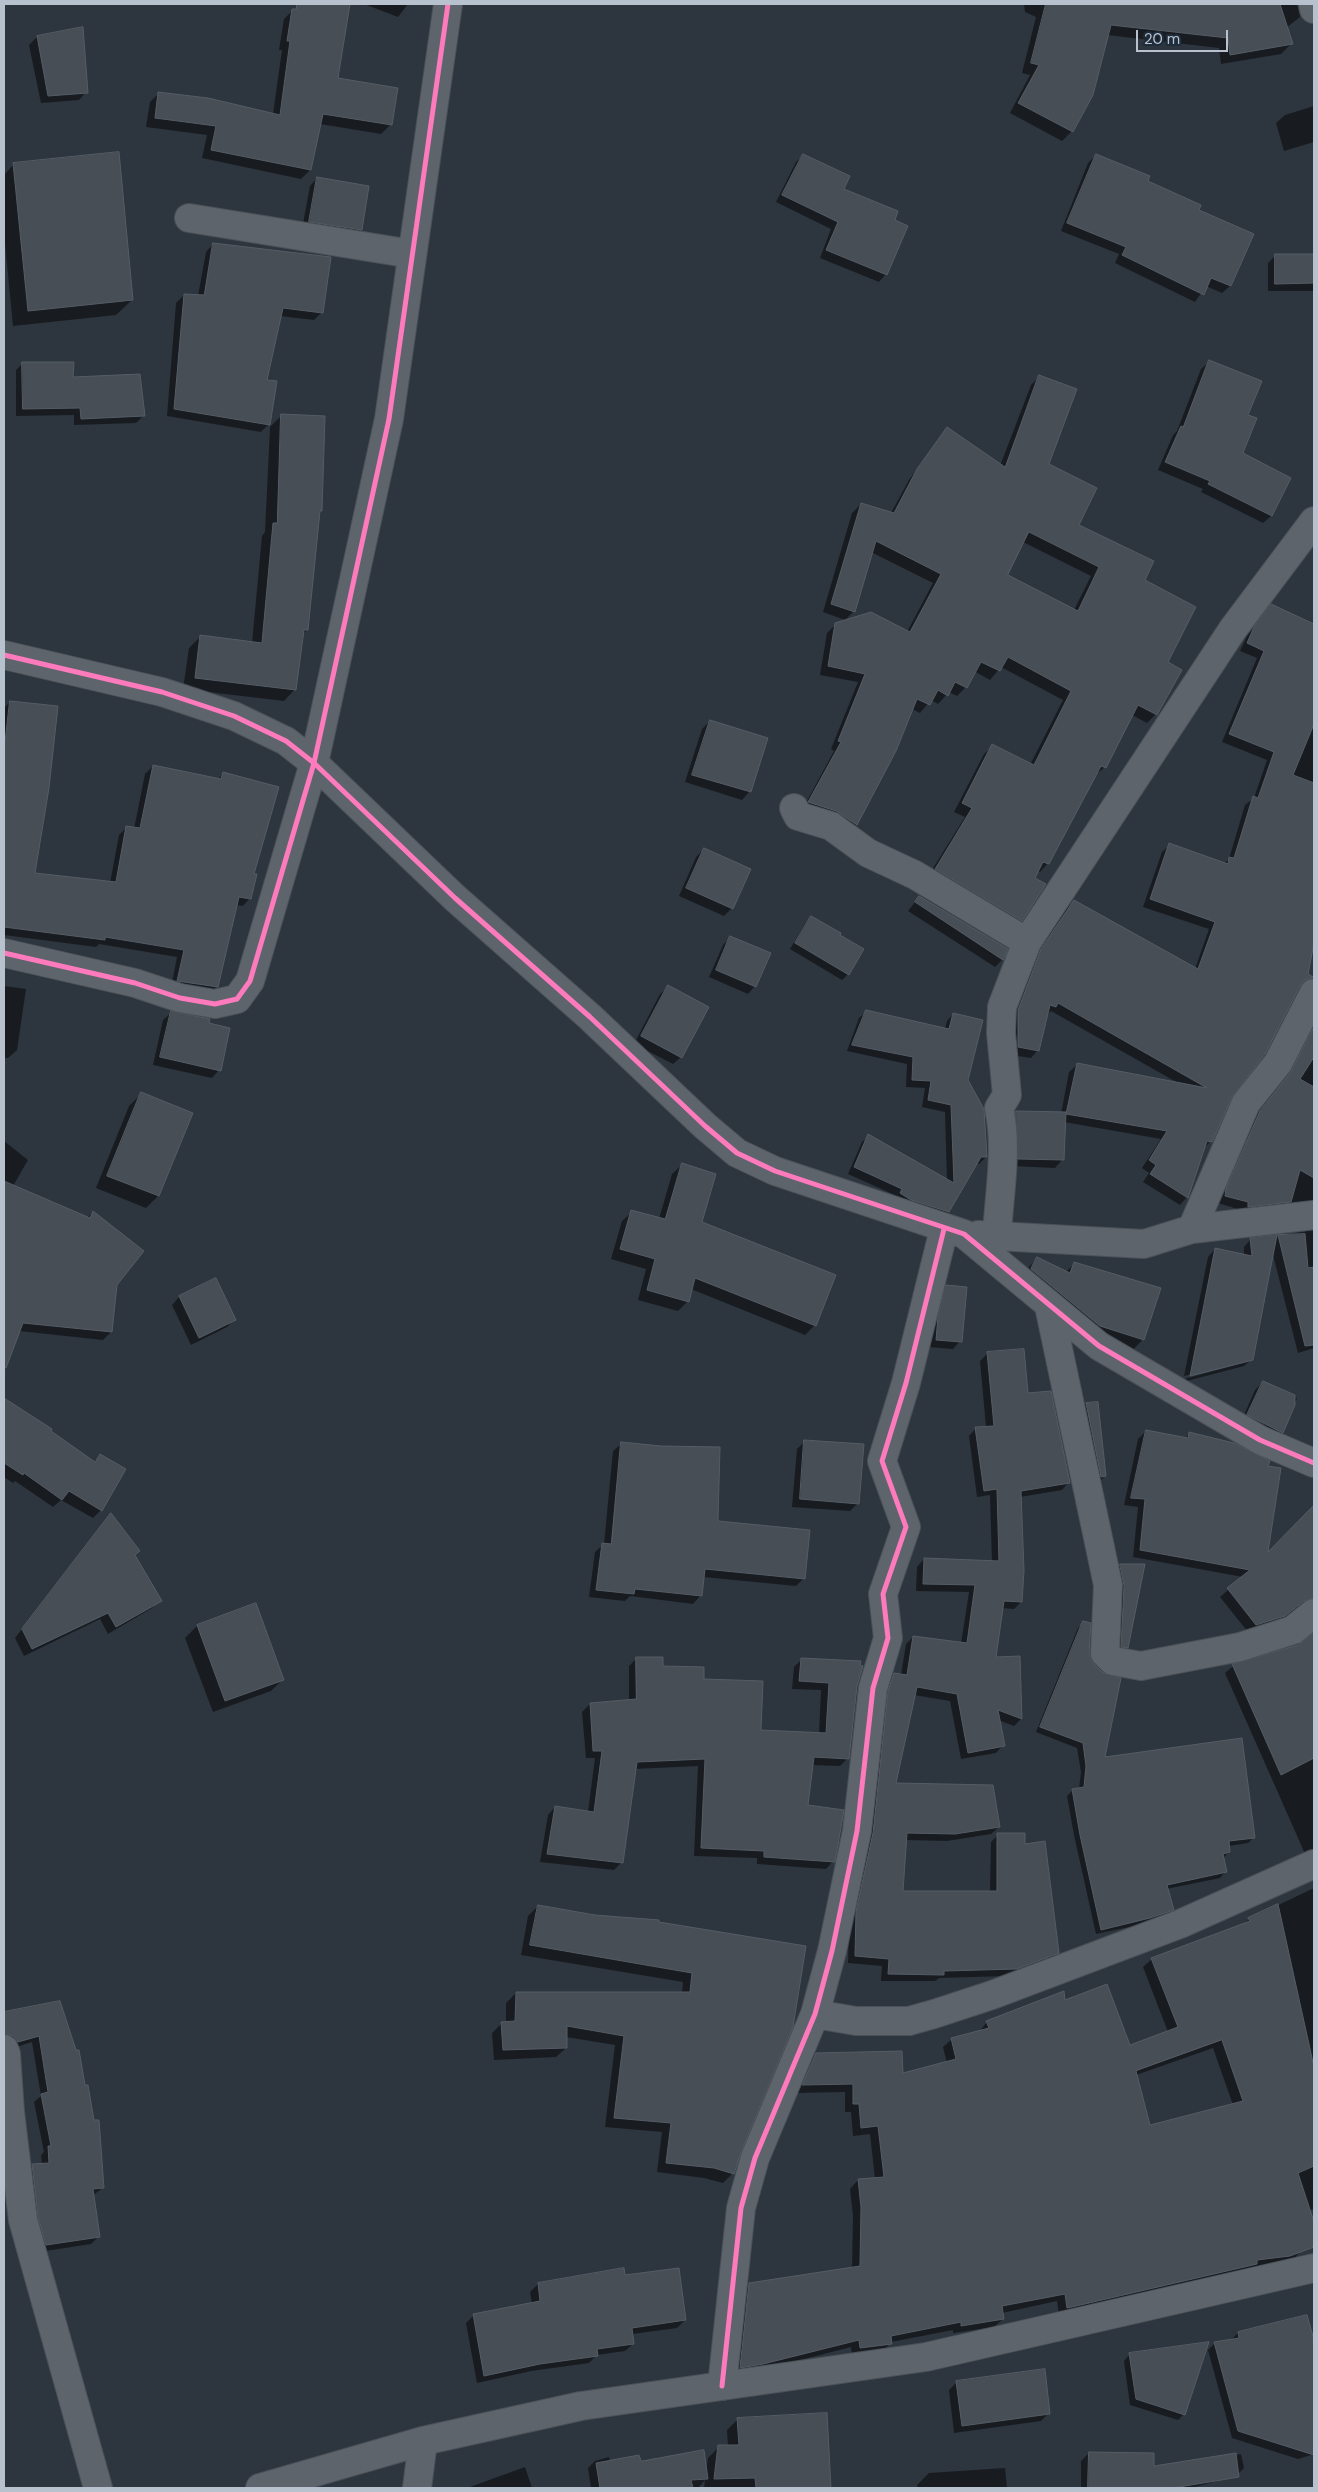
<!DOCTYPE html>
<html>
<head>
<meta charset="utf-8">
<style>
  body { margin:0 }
  #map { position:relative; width:1318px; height:2492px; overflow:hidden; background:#2d353e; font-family:"DM Sans",sans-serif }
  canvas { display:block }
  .frame { position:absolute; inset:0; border:5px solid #b8c2ce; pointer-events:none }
  .scale { position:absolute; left:1136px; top:30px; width:92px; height:22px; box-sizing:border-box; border:2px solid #b8c2ce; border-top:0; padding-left:6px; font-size:15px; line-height:18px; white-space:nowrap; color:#b8c2ce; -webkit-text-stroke:4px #1e2c3b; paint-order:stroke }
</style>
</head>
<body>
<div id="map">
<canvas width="1318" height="2492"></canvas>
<div class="frame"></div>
<div class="scale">20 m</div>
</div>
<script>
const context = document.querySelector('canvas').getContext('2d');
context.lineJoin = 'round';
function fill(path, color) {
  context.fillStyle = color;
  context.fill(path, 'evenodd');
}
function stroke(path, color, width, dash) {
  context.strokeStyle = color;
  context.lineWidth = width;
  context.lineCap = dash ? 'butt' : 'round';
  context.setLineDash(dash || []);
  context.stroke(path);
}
const shadow = new Path2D(`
  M364,4H408L398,17Z
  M1024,4H1297L1300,17L1286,28L1291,44L1281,54L1221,64L1219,48L1107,35L1072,131L1062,141L1010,113L1030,75L1022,73L1036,17L1025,12Z
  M293,10L336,79L390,125L381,134L320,124L310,170L301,179L202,158L207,135L146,127L150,102L159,93L273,114L282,50H279L284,19Z
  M81,29L86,92L79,100L41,103L29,45L37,37Z
  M1314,106V142L1284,151L1276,123L1285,115Z
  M803,155L843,190L893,221L886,274L879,282L820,258L831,229L776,202L796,162Z
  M1096,155L1197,210L1252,234L1230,286L1222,293L1206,286L1195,302L1115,263L1119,254L1061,231L1088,163Z
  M14,164L132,300L116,315L13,326L4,233V175Z
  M317,178L361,229L353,237L302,229L310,186Z
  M213,244L329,258L322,312L314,320L280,316L266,381L269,424L261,432L167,416L176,303L184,295L198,296L206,252Z
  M1314,255V291H1268V263L1275,256Z
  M1209,362L1247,415L1241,454L1290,479L1271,516L1263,523L1201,492L1203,489L1158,470L1173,435L1177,431L1201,369Z
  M23,363L72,378L143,416L136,423L74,425V415L16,416V370Z
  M1039,377L1047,464L1077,526L1143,580L1166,662L1156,714L1147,723L1132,715L1105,767L1095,775L1048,863L1040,872L1037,871L1021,920L1012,929L927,878L965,817L954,812L984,754L993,746L1030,765L1063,700L1001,667L990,680L974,671L966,687L957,696L949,692L938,704L931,700L920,713L912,709L895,750L856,825L847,833L801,812L834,751L831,749L858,682L820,675L827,633L836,624L907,632L933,583L871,552L854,611L845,620L823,612L852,513L861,504L891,513L909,480L947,428L1000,466L1031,385ZM1023,542L1091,576L1074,610L1007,576Z
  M281,416L318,512L307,630L302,635L295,689L284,701L183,689L189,648L201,636L252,643L262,536L265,532L270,427Z
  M1271,606L1314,624V937L1305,979L1299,985L1231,1096L1211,1141L1203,1149L1187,1197L1180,1205L1143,1182L1149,1173L1142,1168L1161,1139L1064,1122L1062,1160L1055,1168L1011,1166L1008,1120L1016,1112L1061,1114L1069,1072L1077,1065L1178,1083L1051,1011L1048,1014L1038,1050L1031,1058L1011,1055L1010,1019L1034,958L1066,909L1074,901L1195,969L1209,929L1143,907L1162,852L1170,845L1224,864L1229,859L1245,805L1254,798L1267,760L1222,742L1257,658L1240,651L1247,636Z
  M10,702L34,874L110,883L119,835L127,827L134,829L145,774L153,766L218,779L224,773L250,898L243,906L236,905L216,987L209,994L171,988L177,957L99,944L96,947L4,935V708Z
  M710,721L766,738L749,792L742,800L685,782L702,729Z
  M704,849L732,908L724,916L679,896L696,857Z
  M919,897L1006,949L1002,960L995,967L908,911Z
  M811,917L848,974L842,980L790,949L805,924Z
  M731,937L755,986L748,994L709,977L723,945Z
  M4,986L26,989L17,1050L8,1058H4Z
  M668,987L681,1057L673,1064L634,1044L660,994Z
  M866,1012L945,1029L947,1021L953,1014L967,1081L986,1157L979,1164L976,1163L948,1212L941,1218L894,1200L897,1196L848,1174L862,1142L869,1136L947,1181L945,1112L922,1107L925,1088L906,1087L907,1064L847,1051L859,1018Z
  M171,1013L207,1024L219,1070L212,1078L153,1065L163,1020Z
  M1314,1036V1209L1241,1210L1218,1203L1252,1120L1284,1082L1289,1089Z
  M141,1094L191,1114L158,1196L146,1208L96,1188L129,1106Z
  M4,1141L28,1160L13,1186L87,1218L93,1212L116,1284L111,1332L103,1340L19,1331L4,1371Z
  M682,1165L700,1222L815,1325L805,1335L691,1289L688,1301L678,1311L638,1300L646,1269L611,1259L622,1221L632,1212L659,1219L672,1174Z
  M1314,1230V1348L1298,1353L1272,1251L1252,1359L1244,1366L1183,1382L1184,1379L1247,1362V1360L1184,1376L1208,1257L1215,1249L1244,1255V1247L1251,1239L1274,1240L1278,1236Z
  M1037,1258L1066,1272L1074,1264L1143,1339L1133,1350L1089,1336L1027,1269Z
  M947,1286L960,1341L953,1349L929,1347L939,1294Z
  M179,1297L235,1319L227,1327L191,1345L172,1305Z
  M987,1354L1027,1395L1069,1482L1062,1490L1020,1497L1021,1602L1014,1609L1002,1608L994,1658L1019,1657L1021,1719L1014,1726L998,1720L1003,1745L996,1753L961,1759L950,1701L914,1695L895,1784L999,1827L991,1834L947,1841L905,1840L902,1893L990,1892L991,1842L998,1835L1024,1846L1058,1952L1051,1960L1009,1976L939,1978L935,1981H881L882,1966L848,1963L849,1919L887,1681L894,1674L901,1675L906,1644L913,1637L961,1644L969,1592L916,1591L917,1567L924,1559L992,1562L990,1495L977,1497L969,1436L976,1428L986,1427L980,1361Z
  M1263,1382L1297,1398L1282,1432L1274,1440L1241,1422L1255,1390Z
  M4,1399L51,1429L49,1431L93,1462L100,1456L101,1510L93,1518L61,1500L53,1507L15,1481L13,1483L4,1477Z
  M1097,1403L1105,1476L1097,1484L1078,1412L1086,1404Z
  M1146,1431L1184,1439L1190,1433L1266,1467V1555L1314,1507V1608L1302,1605L1276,1623L1248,1632L1220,1597L1243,1577L1133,1557L1138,1507L1124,1505L1138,1439Z
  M805,1441L858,1503L850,1511L792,1507L797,1449Z
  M621,1444L717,1522L804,1578L796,1586L703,1577L700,1596L693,1604L630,1596L625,1601L589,1597L595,1552L604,1544L613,1451Z
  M111,1515L160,1600L152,1608L108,1634L100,1619L24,1656L15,1638Z
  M1120,1565H1144L1126,1647L1119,1655L1112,1573Z
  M255,1605L283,1679L271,1691L213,1712L185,1638L197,1626Z
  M1084,1623L1103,1758L1254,1837L1248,1843L1228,1846L1229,1852L1223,1858L1225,1872L1220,1878L1166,1889L1172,1909L1167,1915L1144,1924L1096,1934L1074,1835L1067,1796L1073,1790L1079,1789L1081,1772L1077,1748L1036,1732L1078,1628Z
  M1314,1634V1653L1309,1656L1314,1669V1859L1306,1856L1225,1673L1233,1666L1303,1643Z
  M637,1658L703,1680L760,1731L819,1734L821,1690L792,1689L794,1667L801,1660L856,1686L848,1758L840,1766L811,1765L807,1806L833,1861L826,1869L757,1864V1858L694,1856L698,1766L635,1769L622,1862L614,1870L540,1862L548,1815L555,1807L588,1812L595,1758H586L582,1712L590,1704L629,1701V1666Z
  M1314,1888V2209L1291,2215L1299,2253L1291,2262L1252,2268L1248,2272L1059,2316L1057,2301L1002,2313L1003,2319L994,2327L953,2333V2330L891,2342L882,2353L852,2356L851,2347L754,2372L732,2375L741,2292L749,2284L852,2269L853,2216L850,2189L858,2180L875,2179L870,2134L853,2136L851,2112H845V2092L795,2093L808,2063L816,2054L902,2075L947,2063L943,2047L952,2039L979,2032L987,2022L1064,2001L1129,2047L1168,2032L1143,1967L1152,1959L1243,1925L1249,1919ZM1213,2048L1233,2105L1149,2126L1136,2075Z
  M538,1906L805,1947L733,2173L723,2183L704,2178L657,2172L662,2132L605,2127L615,2045L566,2037V2048L556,2057L494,2060L492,2033L502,2023H506V2003L516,1993H682L683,1982L521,1955L528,1916Z
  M59,2002L103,2188L93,2195L98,2237L91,2244L39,2252L25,2173L33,2165H42L41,2155L44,2152L34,2102L41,2096L32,2042L10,2049L4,2043V2013Z
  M624,2276L685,2320L677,2328L632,2334L633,2344L625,2351L597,2355L589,2363L531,2371L477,2383L466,2323L473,2316L532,2304L530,2292L538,2284Z
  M1306,2316L1314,2343V2454L1298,2459L1232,2438L1208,2350L1215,2343L1230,2341L1238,2333Z
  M1130,2354L1184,2414L1178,2420L1130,2405L1124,2361Z
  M956,2383L1049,2413L1041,2421L954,2433L949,2390Z
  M826,2414L829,2488H704L705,2480L699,2487L691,2488H591L588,2468L595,2461L609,2457L610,2462H640L706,2471L708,2458L719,2447L728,2446L727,2430L738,2419Z
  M1089,2453L1152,2468L1241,2454L1244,2468L1236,2476L1191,2488H1081V2461Z
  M525,2467L532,2488H468L470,2487Z
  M1005,2468L1007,2488H918L917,2485L929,2473Z`);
const building = new Path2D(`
  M297,4H350L338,78L398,88L392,125L323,114L311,170L211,150L216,126L155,118L158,92L208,98L280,115L290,41H287L292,9H296Z
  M1046,4H1280L1293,44L1230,55L1228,38L1111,25L1093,95L1073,132L1018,103L1039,65L1031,63Z
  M83,27L88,93L48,96L37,36Z
  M119,152L133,300L28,311L13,163Z
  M803,154L850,176L844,189L898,211L895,220L908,226L887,275L826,250L838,222L782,195Z
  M1096,154L1150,176L1148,181L1201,205L1199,210L1254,234L1231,286L1211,278L1204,295L1122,255L1126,247L1067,223Z
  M317,177L369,186L362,230L309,222Z
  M213,243L331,257L323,313L283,308L267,380L277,381L270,425L174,409L184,294L204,295Z
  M1275,254H1314V283L1275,284Z
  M1209,360L1262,381L1248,415L1257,418L1243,453L1291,478L1272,516L1208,484L1210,481L1165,462L1181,426L1183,427Z
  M22,362H74L73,377L140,374L145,416L81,419L80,408L23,409Z
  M1039,375L1077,389L1049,464L1097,488L1079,525L1154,561L1145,580L1196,607L1168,662L1182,670L1157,715L1138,705L1106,768L1101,766L1049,864L1043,862L1035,878L1046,884L1022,921L935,869L972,808L962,803L992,744L1034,765L1071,691L1008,657L1000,671L981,662L967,688L955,682L948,696L938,690L930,705L917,699L896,751L857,825L836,811L808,802L841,742L838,741L865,674L828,666L835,623L871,612L910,632L941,574L876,541L855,612L831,604L861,503L894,513L917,469L947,427L1005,467ZM1029,532L1099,567L1078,611L1008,575Z
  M281,414L325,416L322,511H320L308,630H304L296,690L195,678L200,635L262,643L273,523H277Z
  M1271,604L1314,624V724L1293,775L1314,783V943L1308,974L1313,977L1305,980L1300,986L1265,1054L1232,1097L1212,1142L1207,1141L1188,1198L1150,1174L1156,1165L1149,1160L1167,1131L1066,1114L1077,1063L1207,1088L1058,1003L1056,1007L1050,1005L1039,1051L1018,1047V1010L1041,949L1074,900L1198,969L1215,922L1150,899L1169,843L1228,864L1229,857L1234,858L1253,796L1258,798L1274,752L1229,734L1264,651L1247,643L1254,627Z
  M10,701L58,706L49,788L35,873L116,882L126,826L140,828L153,765L221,779L223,772L279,787L254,874H257L251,899L239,897L218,987L177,981L184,950L105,937V940L4,927V751Z
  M710,720L768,738L751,792L692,775Z
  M704,848L751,869L733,909L686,888Z
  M919,896L1008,949L1003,960L915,902Z
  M811,916L841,933L840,935L864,949L849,975L795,943Z
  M730,936L771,953L756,987L716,970Z
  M668,985L709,1007L682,1058L641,1036Z
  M866,1010L949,1029L953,1013L983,1020L968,1080L984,1109L987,1157H981L949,1212L911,1200L900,1193L902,1189L854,1167L868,1134L954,1183L951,1105L928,1100L931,1081L912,1080L913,1057L852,1045Z
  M171,1011L210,1019L209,1023L230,1028L221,1071L160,1057Z
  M1314,1027V1057L1300,1079L1314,1087V1178L1300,1170L1291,1202L1248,1207V1202L1225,1196L1226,1188L1260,1111L1290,1073Z
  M141,1092L193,1113L159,1196L107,1176Z
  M1016,1111L1066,1112L1064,1160L1018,1159Z
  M682,1163L716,1174L702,1222L836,1275L816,1326L695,1278L689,1302L647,1290L655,1259L620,1249L631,1210L665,1219Z
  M4,1181L90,1218L93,1211L144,1251L117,1285L112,1332L23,1323L6,1368L4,1367Z
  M1305,1234L1308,1268L1314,1267V1345L1305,1346L1278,1235Z
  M1277,1235L1253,1360L1190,1376L1215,1248L1252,1256L1250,1238Z
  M1037,1257L1070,1273L1074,1262L1161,1288L1144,1340L1100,1326L1031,1269Z
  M216,1278L236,1320L199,1338L179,1296Z
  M946,1285L967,1287L962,1342L936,1340L938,1317Z
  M1024,1349L1028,1393L1051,1391L1070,1483L1021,1491L1024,1571L1022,1602L1004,1601L996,1657L1020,1656L1022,1719L998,1710L1005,1746L968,1753L957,1694L917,1687L896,1783L993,1785L1000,1827L955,1834L907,1833L903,1891H997V1833H1025V1844L1045,1841L1059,1953L1017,1969L944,1971V1975L888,1974L889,1959L855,1956L856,1911L873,1833L888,1691L894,1673L907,1675L913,1636L967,1643L975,1585L923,1584L924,1558L999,1561L997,1489L984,1491L975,1427L994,1426L987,1352Z
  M1263,1381L1295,1395V1405L1283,1433L1247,1415Z
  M4,1398L52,1429L51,1431L95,1462L100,1454L126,1469L102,1511L69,1491L62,1500L24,1473L23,1475L4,1463Z
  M1098,1402L1106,1476L1101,1477L1086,1403Z
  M1146,1430L1188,1438L1189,1432L1234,1443L1270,1461L1268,1466L1281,1468L1268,1552L1314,1505V1598L1304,1601L1285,1616L1256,1625L1227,1588L1250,1570L1140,1550L1145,1499L1131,1498Z
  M804,1440L864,1444L859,1504L800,1499Z
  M621,1442L661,1446L720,1447L718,1521L810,1530L805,1579L705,1569L702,1596L635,1589L634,1594L596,1590L602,1543L611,1544Z
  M111,1513L140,1551L135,1555L162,1601L116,1627L108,1613L32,1649L22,1629Z
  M1120,1564H1145L1128,1648L1121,1647L1124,1586Z
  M256,1603L284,1680L225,1701L197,1625Z
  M1083,1621L1091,1623L1089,1653L1094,1664L1102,1672L1121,1678L1105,1757L1242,1738L1255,1838L1229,1841L1230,1852L1223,1854L1227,1872L1167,1885L1174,1910L1150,1918L1101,1930L1080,1835L1072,1789L1084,1787L1086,1766L1083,1743L1040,1727Z
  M1314,1633V1758L1281,1775L1232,1664L1298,1645Z
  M636,1657H663V1666L704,1667V1679L763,1681L761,1730L826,1733L829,1683L799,1681L801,1658L861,1661L860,1665L863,1666L857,1686L849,1759L814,1757L808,1805L844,1810L835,1862L764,1857V1851L701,1848L705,1759L637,1762L623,1863L547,1854L555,1806L594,1812L602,1751H593L590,1703L636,1699Z
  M1278,1904L1314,2067V2166L1298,2173L1314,2222V2247L1290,2256L1257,2260V2264L1076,2306L1067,2308L1065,2294L1002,2306L1004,2319L961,2326V2322L891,2336L892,2344L860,2348L859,2340L763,2364L740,2368L749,2283L860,2266L861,2207L858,2179L884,2177L878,2126L861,2128L859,2104H853V2084L802,2085L816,2053L902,2051L903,2073L956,2059L951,2038L989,2028L986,2021L1064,1991L1065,2000L1107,1984L1130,2045L1178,2027L1151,1958L1250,1921L1248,1918ZM1222,2040L1243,2101L1150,2125L1136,2071Z
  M538,1905L595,1915L659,1920V1922L806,1946L793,2027L741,2152L734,2174L714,2168L666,2163L671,2123L614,2118L624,2036L567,2026V2048L503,2050L501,2022L515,2021L516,1992H690L692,1973L530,1945Z
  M60,2001L76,2050H79L85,2085H88L94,2120H99L104,2188L93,2189L100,2237L46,2245L38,2217L32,2164L49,2163L48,2146H51L41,2094L48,2092L39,2036L18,2042L13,2036L4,2034V2012Z
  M624,2268L625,2275L679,2268L686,2320L632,2328L634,2344L597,2349L598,2356L540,2364L484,2376L473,2314L540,2301L538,2283Z
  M1307,2315L1314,2340V2455L1238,2431L1214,2342L1239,2338L1238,2332Z
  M1209,2342L1185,2415L1136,2399L1129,2353Z
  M1045,2369L1050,2414L962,2426L956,2381Z
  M827,2413L831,2488H756L755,2478L714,2479L718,2445H739L737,2418Z
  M704,2450L708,2479L691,2480L693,2488H600L596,2463L639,2455L641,2461Z
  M1089,2452L1154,2453V2466L1236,2453L1239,2477L1173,2488H1088Z`);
const street = new Path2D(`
  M1313,4L1314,9
  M189,218L412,254
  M4,655L162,692L234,716L286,741L314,763L455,898L590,1017L705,1126L737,1153L775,1171L964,1234L1099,1346L1260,1440L1314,1463
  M794,808L798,816L831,826L868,853L915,875L1027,942
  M4,953L135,983L180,998L215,1004L237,999L250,981L314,763L389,419L448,4
  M1192,1229L1246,1103L1278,1063L1314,993
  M978,1235L1144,1244L1192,1229L1314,1215
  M997,1235C999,1194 1008,1149 999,1108L1007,1095L1001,1033L1002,1007L1027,942L1233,629L1314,521
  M1049,1306L1108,1585L1105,1653L1113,1661L1141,1666L1240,1647L1293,1630L1314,1613
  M815,2014L856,2021H909L934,2014L992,1995L1180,1924L1314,1864
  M4,2049L6,2054L10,2112L23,2220L98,2488
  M722,2386L741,2208L755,2158L815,2014L832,1951L857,1831L873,1688L888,1638L883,1594L906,1527L882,1461L906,1383L944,1229
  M260,2488L423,2441L581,2406L926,2357L1314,2268
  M417,2488L423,2441`);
const cycleway = new Path2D(`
  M4,655L162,692L234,716L286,741L314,763L455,898L590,1017L705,1126L737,1153L775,1171L964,1234L1099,1346L1260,1440L1314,1463
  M4,953L135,983L180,998L215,1004L237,999L250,981L314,763L389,419L448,4
  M722,2386L741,2208L755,2158L815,2014L832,1951L857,1831L873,1688L888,1638L883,1594L906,1527L882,1461L906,1383L944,1229`);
fill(shadow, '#0007');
fill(building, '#474e56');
stroke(building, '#555c65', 1);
stroke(street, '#4b5158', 30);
stroke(street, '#5e646b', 28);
stroke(cycleway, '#fd7abc', 5);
</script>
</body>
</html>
